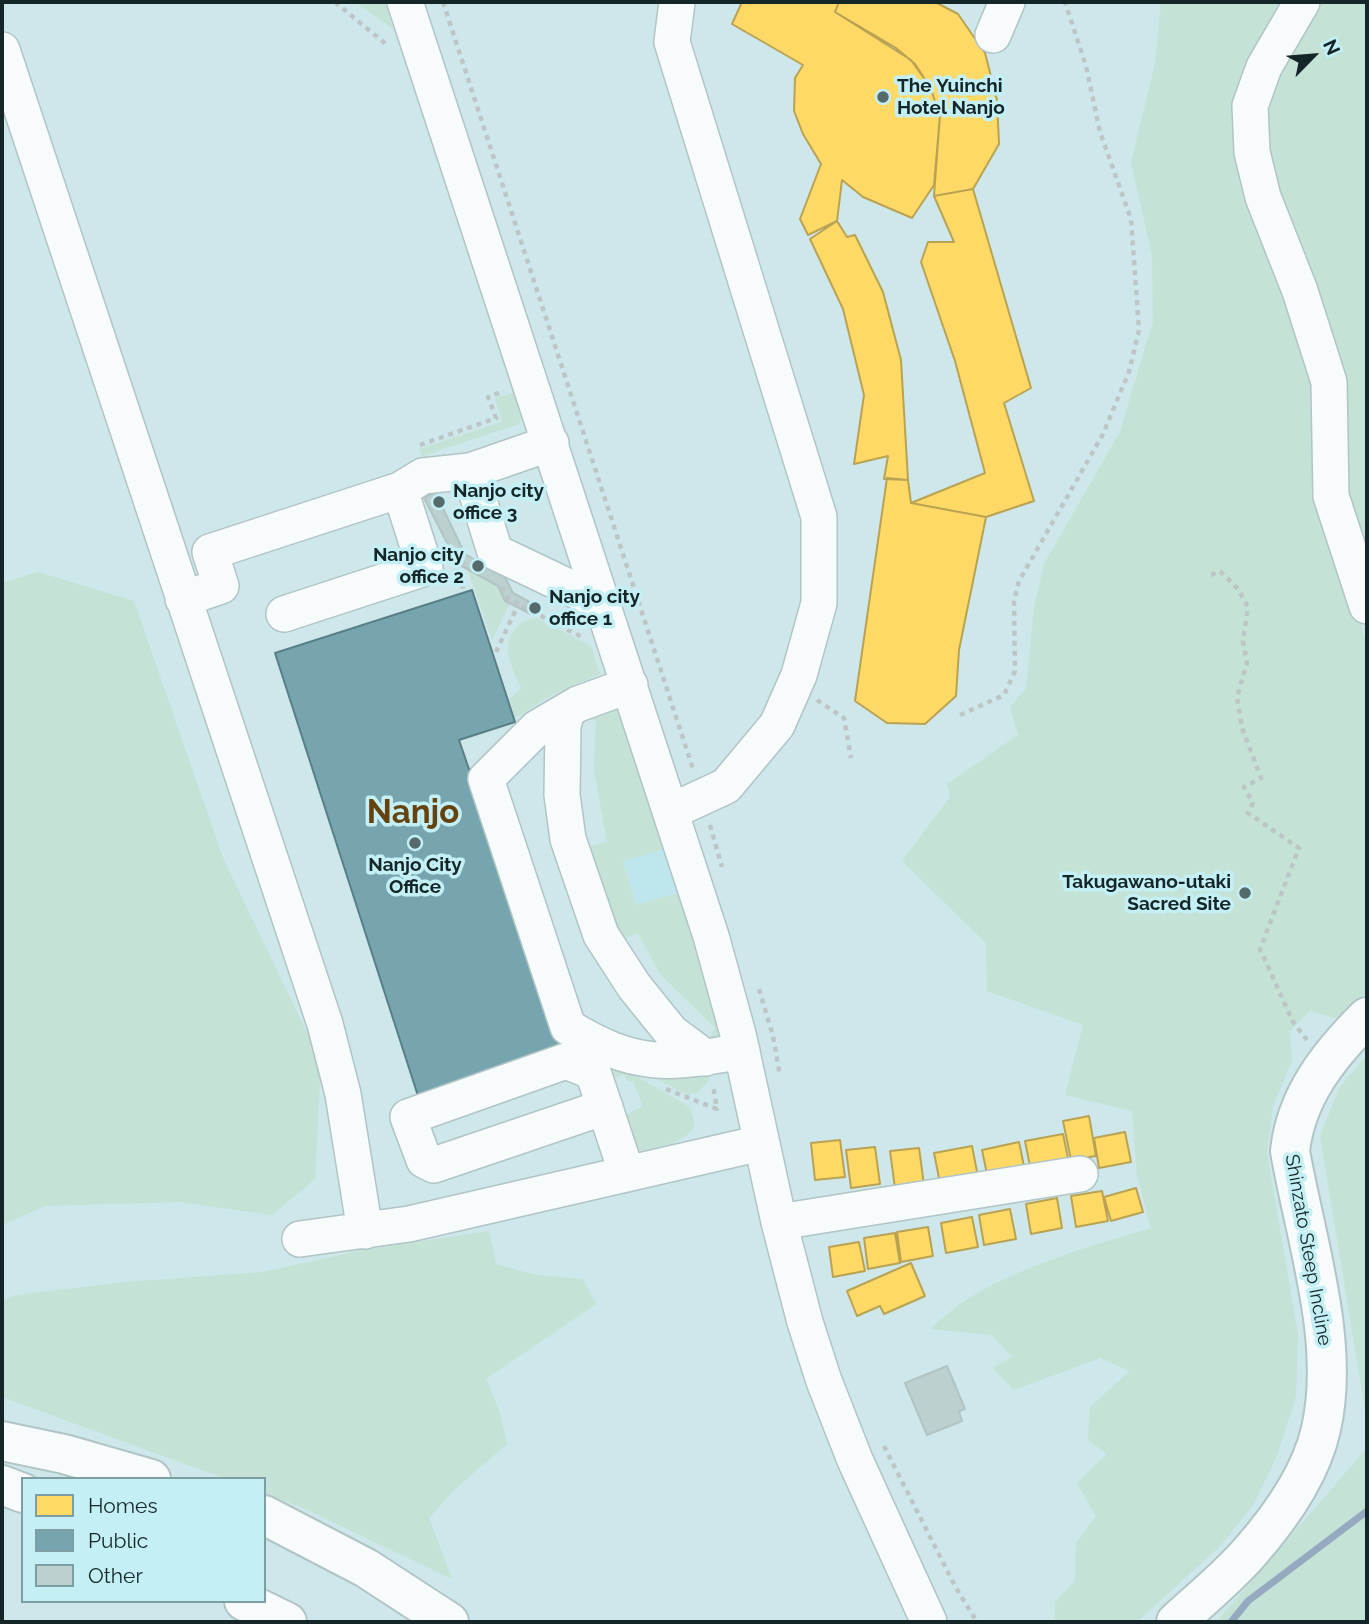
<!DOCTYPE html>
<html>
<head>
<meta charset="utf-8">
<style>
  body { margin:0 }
  #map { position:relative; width:1369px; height:1624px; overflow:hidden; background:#cee7ea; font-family:Raleway,sans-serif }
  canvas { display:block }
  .frame { position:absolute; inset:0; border:4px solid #152628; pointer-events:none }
  .legend { position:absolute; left:21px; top:1477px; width:245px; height:126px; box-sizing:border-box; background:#c3eff5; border:2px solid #7d9fa3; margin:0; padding:9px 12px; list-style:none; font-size:21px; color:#152628 }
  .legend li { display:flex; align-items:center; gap:14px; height:35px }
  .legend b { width:35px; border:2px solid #7d9fa3 }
  .north { position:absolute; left:1278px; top:21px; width:70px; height:70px; -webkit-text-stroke:5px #c3eff5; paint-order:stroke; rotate:65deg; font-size:19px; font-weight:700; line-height:28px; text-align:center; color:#152628 }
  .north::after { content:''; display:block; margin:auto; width:24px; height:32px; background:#152628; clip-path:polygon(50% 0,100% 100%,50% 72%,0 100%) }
</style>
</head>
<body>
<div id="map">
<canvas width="1369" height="1624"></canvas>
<div class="frame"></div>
<ul class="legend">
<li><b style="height:19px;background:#ffd966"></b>Homes</li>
<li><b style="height:19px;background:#76a5af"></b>Public</li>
<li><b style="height:19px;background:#bcd0d0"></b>Other</li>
</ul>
<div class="north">N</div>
</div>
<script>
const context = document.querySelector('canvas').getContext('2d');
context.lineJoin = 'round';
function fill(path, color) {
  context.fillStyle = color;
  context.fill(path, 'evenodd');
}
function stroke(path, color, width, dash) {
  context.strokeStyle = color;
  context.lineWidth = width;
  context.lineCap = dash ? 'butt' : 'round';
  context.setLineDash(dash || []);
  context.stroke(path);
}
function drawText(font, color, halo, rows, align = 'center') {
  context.font = font + ' Raleway,sans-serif';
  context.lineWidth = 7;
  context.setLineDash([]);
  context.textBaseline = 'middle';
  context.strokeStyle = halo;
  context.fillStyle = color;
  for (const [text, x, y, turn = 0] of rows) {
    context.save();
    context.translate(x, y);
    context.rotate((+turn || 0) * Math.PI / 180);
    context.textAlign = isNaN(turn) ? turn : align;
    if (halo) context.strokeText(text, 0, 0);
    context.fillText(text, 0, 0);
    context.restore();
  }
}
const built = new Path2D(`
  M669,847L682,892L636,905L623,860Z`);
const green = new Path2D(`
  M355,2H385L393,29Z
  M1161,2H1288L1261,36L1242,99L1316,370L1323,493L1367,646V992L1338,1019L1310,1011L1290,1031L1292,1061L1273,1106L1267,1153L1298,1334L1296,1396L1277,1456L1253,1505L1221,1545L1137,1622H1055V1602L1075,1581L1076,1543L1096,1516L1077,1483L1107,1454L1088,1440L1090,1407L1130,1371L1100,1358L1014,1390L993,1368L1012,1357L992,1335L930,1329C941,1320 952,1309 963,1302C1019,1266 1088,1247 1151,1228L1137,1175L1132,1111L1065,1095L1083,1025L987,991L986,943L902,861L950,797L947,784L1018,735L1010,707L1026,689L1034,608L1044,564L1120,432L1153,321L1152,255L1131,162L1155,64Z
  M1320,2H1367V574L1260,147L1265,88L1306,15Z
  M518,391L522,416L519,424L422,456L419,449L502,422L495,398Z
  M467,568L495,585L509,605L492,640Z
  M38,572L134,601L223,858L321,1062L315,1179L272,1215L179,1202L45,1206L2,1225V583Z
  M537,618L591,646L600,674L550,696L515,718L509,699L521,689C517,678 509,663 508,652C507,634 520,619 537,618Z
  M618,704L623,705L634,728L707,951L729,1039L707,1042L715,1028L660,974L638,933L621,940L605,901L591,846L607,842L594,770L596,720L580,718ZM669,848L682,892L636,905L623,861Z
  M1367,1055V1422L1320,1136L1339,1088Z
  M608,1064L627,1071L690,1107L695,1126C683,1145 659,1146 639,1151L626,1115L643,1106L633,1081L628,1082L624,1075L612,1078Z
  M708,1070L709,1080L698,1092L688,1095L642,1071Z
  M489,1231L496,1264L536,1275L583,1279L596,1304L486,1379L499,1410L507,1444L453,1491L429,1518L452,1579L303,1508L264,1493V1479H226L2,1397V1301L15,1295L125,1282L263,1272L362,1250Z
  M1367,1448V1622H1216Z`);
const homes = new Path2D(`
  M742,2H839L835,12L911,60L930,87L940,115L934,185L912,218L863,197L842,180L837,221L808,235L800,219L821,164L803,134L794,111L795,78L803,65L732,24Z
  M839,2H935L958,14L985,53L997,100L999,144L973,189L934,196L940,115L930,87L915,64L896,48L835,12Z
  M973,189L1031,388L1004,403L1034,501L986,517L911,503L985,473L955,361L921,262L928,242H954L934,196Z
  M837,221L847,237L855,235L883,292L901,360L908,480L884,479L888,456L854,464L864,395L843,309L810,239Z
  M887,478L908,480L911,503L986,517L959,650L956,696L925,724L887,723L855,701Z
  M1089,1116L1096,1156L1071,1160L1063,1121Z
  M1125,1132L1131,1162L1099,1168L1094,1138Z
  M1063,1134L1069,1163L1031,1171L1025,1141Z
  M840,1140L845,1177L815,1180L811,1143Z
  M1019,1142L1025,1171L988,1179L982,1150Z
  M972,1146L979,1182L941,1188L934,1153Z
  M875,1147L880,1184L851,1188L846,1150Z
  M919,1148L924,1185L895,1188L890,1151Z
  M1136,1188L1143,1212L1111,1221L1104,1197Z
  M1102,1191L1108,1221L1076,1227L1071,1196Z
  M1057,1198L1062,1228L1031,1234L1026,1204Z
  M1010,1209L1016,1239L984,1245L979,1215Z
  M972,1217L978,1247L946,1253L941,1223Z
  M928,1227L933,1256L901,1262L897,1232Z
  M895,1233L900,1263L868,1269L864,1238Z
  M859,1242L865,1271L833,1277L829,1247Z
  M911,1263L925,1296L884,1314L880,1306L857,1316L847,1291Z`);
const public = new Path2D(`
  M472,590L515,722L459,740L566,1052L419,1099L275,653Z`);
const stream = new Path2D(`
  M1231,1622L1248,1601L1367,1511`);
const building = new Path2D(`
  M435,492L465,554L505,577L513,593L535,605L531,614L505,601L498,586L458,564L424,498Z
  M947,1366L965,1409L959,1411L962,1421L927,1435L905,1383Z`);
const path = new Path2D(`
  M335,2L388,46
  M443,2L693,769
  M420,445L496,418L488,397L504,391
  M452,558L471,568
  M455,565L464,591
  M1211,575L1220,571L1238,589L1248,607L1243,641L1247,663L1237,697L1242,728L1261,778L1244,787L1253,803L1248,813L1299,848L1260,949L1293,1022L1307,1040
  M502,587L508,599L584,638
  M496,652L518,605
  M817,700L844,718L851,758
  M960,715L1004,695L1015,671L1014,601L1019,581L1102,436L1129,372L1139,330L1131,219L1100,132L1086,66L1065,2
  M710,825L722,867
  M759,989L773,1036L780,1076
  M666,1089L717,1109L713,1085
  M884,1446L956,1588L977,1622`);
const minor = new Path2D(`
  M405,2L711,936L738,1034L779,1222L805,1322L824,1381L855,1460L929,1622
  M1302,2L1264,67L1250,106L1252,152L1263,197L1300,291L1329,382L1331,496L1367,606
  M993,35L1007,2
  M2,50L325,1024L343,1094L365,1231
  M551,443L470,471L495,552L604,604
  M183,599L221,586L210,552L400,490L423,476L470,471
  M284,614L425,568L400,490
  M630,685L578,704L537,728L486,779L568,1027C635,1068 667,1065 742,1051
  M567,711L563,726L562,795L568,839L601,935L634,986L671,1032L706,1058
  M672,811L726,786L777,725L799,675L819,603V517L672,42L677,2
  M605,1107L434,1165L424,1160L408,1117L566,1061L593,1072L627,1174
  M779,1222L1080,1174
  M300,1239L409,1224L761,1143`);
const major = new Path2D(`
  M1176,1622C1201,1599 1227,1578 1249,1553C1279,1519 1311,1474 1321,1429C1341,1342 1305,1237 1290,1151C1296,1096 1329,1055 1367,1017`);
const highway = new Path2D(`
  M2,1441L64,1454L151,1479
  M2,1485L23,1493
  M264,1515L366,1568L449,1622
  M244,1601L287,1622`);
const markers = [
  [883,97,7,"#566a6c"],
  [439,502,7,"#566a6c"],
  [478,566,7,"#566a6c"],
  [535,608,7,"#566a6c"],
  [415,843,7,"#566a6c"],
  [1245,893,7,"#566a6c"]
];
const poiNames = [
  ["The Yuinchi",897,86],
  ["Hotel Nanjo",897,108],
  ["Nanjo city",453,491],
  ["office 3",453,513],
  ["Nanjo city",464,555,"right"],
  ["office 2",464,577,"right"],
  ["Nanjo city",549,597],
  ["office 1",549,619],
  ["Nanjo City",415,865,"center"],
  ["Office",415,887,"center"],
  ["Takugawano-utaki",1231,882,"right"],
  ["Sacred Site",1231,904,"right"]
];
const streetNames = [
  ["Shinzato Steep Incline",1308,1250,80]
];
const townNames = [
  ["Nanjo",413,813]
];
fill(built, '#bee6ec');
fill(green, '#c4e2d5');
fill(homes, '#ffd966');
stroke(homes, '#b9a353', 2);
fill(public, '#76a5af');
stroke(public, '#597f86', 2);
stroke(stream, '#95a9c0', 7);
fill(building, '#bcd0d0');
stroke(building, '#b1c4c4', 2);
stroke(minor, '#b1c4c6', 38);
stroke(major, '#b1c4c6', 42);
stroke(highway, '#b1c4c6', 42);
stroke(path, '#bdc6c6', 4.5, [5, 5]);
stroke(minor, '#f8fbfc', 35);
stroke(major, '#f8fbfc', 38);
stroke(highway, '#f8fbfc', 38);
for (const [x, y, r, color] of markers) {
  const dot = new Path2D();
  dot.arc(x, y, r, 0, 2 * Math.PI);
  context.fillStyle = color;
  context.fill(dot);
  stroke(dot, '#c3eff5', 2.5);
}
drawText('bold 19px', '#152628', '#c3eff5', poiNames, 'left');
drawText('19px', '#152628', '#c3eff5', streetNames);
drawText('bold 33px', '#65430e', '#c3eff5', townNames);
</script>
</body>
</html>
